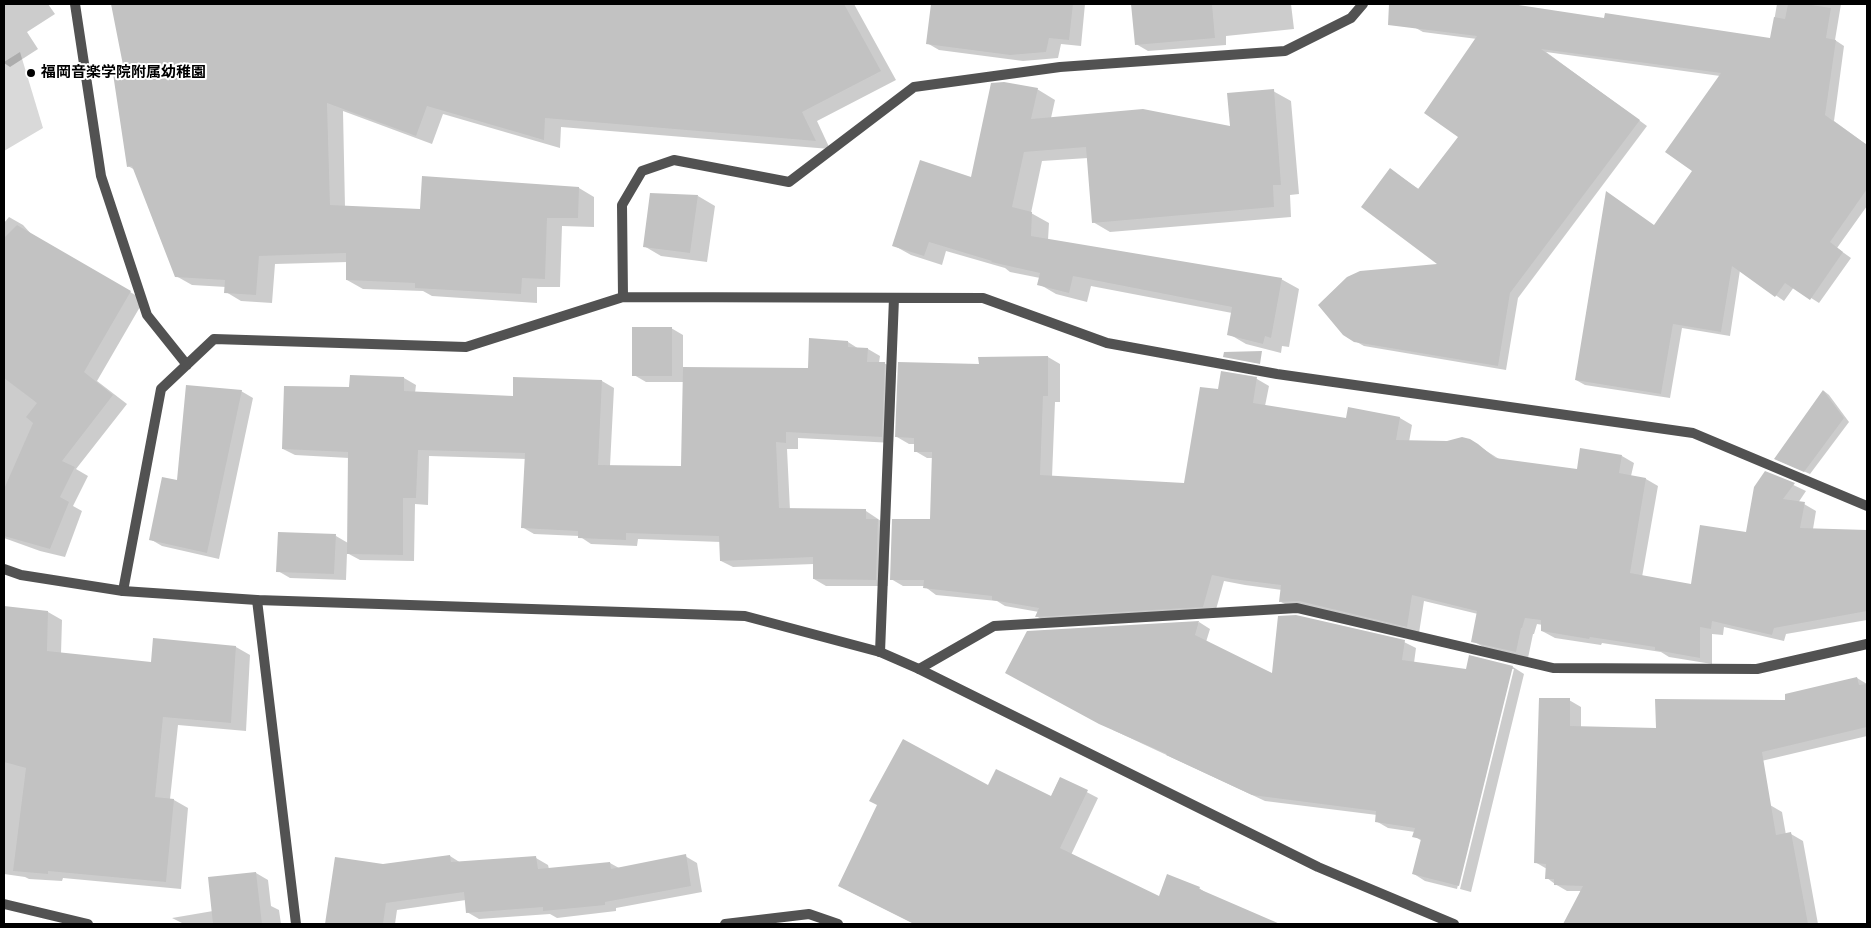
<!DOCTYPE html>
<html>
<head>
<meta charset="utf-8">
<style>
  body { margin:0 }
  #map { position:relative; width:1871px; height:928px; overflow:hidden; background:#fff; font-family:"DejaVu Sans",sans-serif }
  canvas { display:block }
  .frame { position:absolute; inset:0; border:5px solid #000; pointer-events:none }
</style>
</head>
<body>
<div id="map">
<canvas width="1871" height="928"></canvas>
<div class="frame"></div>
</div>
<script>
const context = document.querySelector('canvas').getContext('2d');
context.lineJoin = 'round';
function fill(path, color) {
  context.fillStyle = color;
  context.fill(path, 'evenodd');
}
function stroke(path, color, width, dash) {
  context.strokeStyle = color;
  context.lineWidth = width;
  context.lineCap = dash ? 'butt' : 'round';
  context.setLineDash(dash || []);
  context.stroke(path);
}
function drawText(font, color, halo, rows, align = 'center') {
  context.font = font + ' "DejaVu Sans","Noto Sans JP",sans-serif';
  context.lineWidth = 4;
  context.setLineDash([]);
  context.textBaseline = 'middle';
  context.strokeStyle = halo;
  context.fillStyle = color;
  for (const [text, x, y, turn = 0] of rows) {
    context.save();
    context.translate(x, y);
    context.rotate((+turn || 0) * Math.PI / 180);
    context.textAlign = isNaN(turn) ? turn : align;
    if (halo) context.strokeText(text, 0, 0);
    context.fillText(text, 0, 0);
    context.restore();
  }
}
const green = new Path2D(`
  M20,52L43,128L4,151V62Z`);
const shadow = new Path2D(`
  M4,4H48L55,14L27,32L38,49L10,67L4,63Z
  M112,4H679L677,25L721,35L727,4H854L896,80L817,121L830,149L561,127L560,148L443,114L432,144L343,111L345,207L421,210L579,188L594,197V227L562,226L560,287H537V303L432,296L423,291L363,289L347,280L348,262L275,264L272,303L241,301L226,292V287L192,285L176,276L135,170L128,166L125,66Z
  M933,4H1085L1081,46L1061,44L1058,58L1023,61L939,50L927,43Z
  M1133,4H1291L1294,29L1226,36V45L1148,51L1136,44Z
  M1417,4H1504L1605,20L1771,39L1777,4H1841L1835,40L1844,46L1834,121L1867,145V206L1837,248L1851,258L1819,303L1794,287L1784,301L1740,270L1730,336L1682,328L1670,398L1585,385L1576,380L1655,226L1694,171L1720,76L1546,52L1647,126L1518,298L1506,370L1364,346L1355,341L1441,265L1391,170L1420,190L1460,136L1477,39L1423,32L1414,27Z
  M1037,89L1055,100L1051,118L1231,128L1273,91L1291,101L1299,194L1290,195L1291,217L1110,232L1093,222L1088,158L1042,161L1031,213L1049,223L1048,240L1281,279L1299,289L1289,347L1282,346L1281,353L1246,344L1229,334L1232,313L1091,286L1087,302L1056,294L1039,284L1040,278L1010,272L1005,268L946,251L942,265L911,255L893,245L972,179Z
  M698,196L715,206L707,262L661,256L644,246Z
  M9,217L23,225L33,236L144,300L97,381L127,404L76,469L88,476L73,506L82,511L65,557L40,551L4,538V223Z
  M671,328L683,335V368L809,369L848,342L859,349H868L880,356L879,363H884L896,370L893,443L798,438V449H787L790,510L866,511L890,527L888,586H826L814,579V564L733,567L721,561V542L638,539L637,546L591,544L579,536L534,534L522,527L526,459L429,456L428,505L415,504L414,561L360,560L347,553L346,580L290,578L278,571L336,536L348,543L349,458L295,455L283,449L350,389L404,378L416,385L415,393L514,397L602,381L614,388L610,466L682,467L684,382H646L634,375Z
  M1048,357L1060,364V402H1055L1052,477L1185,484L1219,391L1222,372L1257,379L1269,386L1265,406L1347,420L1400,418L1412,425L1409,442H1447L1469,440L1499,459L1578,471L1622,456L1634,463L1631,476L1646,479L1658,486L1642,577L1692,585L1747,533L1766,472L1806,491L1798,503L1804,504L1816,511L1813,529L1867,531V620L1786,634L1784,641L1724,627L1723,635L1712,634V664L1669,657L1661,652L1602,643L1601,645L1555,638L1542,631L1543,625L1537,624L1534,634H1533L1528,658L1485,648L1473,641L1478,614L1424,601L1419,633L1293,608L1281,602L1282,590L1245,585L1224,581L1215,613L1048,623L1036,616L1039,612L1005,606L997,601L936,595L924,586H903L891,579L932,520L933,458H927L915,451V444H909L897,437L980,365Z
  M241,391L253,398L219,559L162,546L150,539L178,481Z
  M1824,391L1829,395L1849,422L1810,474L1775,459Z
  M4,607L48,612L62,620L61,654L152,663L236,647L250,655L246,731L178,725L170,799L174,800L188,808L181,889L63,878L62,881L29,879L25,877L4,874Z
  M1199,622L1210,629L1206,642L1273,675L1404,642L1416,648L1414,663L1467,670L1513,667L1524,674L1471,892L1460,889L1514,669H1511L1457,889L1425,881L1414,874L1422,841L1414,836L1415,832L1388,828L1376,821L1377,815L1265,801L1113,730Z
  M1857,678L1867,684V736L1639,790L1770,805L1782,812L1786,835L1791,834L1803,841L1818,924H1564L1581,891H1567L1555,884L1547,878V869L1535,862L1569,700L1581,707V727L1657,729L1786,701Z
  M1060,778L1098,798L1071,855L1159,898L1199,888L1209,895L1276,924H915L839,886L988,787L1051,797Z
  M450,856L461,863L536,858L548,865L549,869L610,863L619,868L685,856L697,863L702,892L616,908V911L557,918L550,914L479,919L467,912L466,900L397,910L395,924H332L327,921L383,865Z
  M256,873L268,880L271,906L279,910L281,924H184L172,918L213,911Z`);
const building = new Path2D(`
  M111,4H844L881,71L802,112L816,141L545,118L544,140L427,106L416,136L327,103L330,205L420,209L422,176L579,187L578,218H547L545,279L522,278L521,294L415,288V283L346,280V253L259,256L256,295L224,293L225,280L175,277L132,166L127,167L112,67L123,65Z
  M931,4H1073L1069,40L1049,38L1046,52L1010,55L926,44Z
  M1131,4H1212L1215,38L1135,45Z
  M1389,4H1512L1604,18L1605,13L1770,38L1774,17L1785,19L1788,4H1805L1831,8L1826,38L1836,40L1825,115L1867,145V189L1830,242L1843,252L1810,300L1785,283L1775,297L1732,266L1721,332L1673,324L1661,394L1575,380L1606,191L1654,225L1692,171L1665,152L1721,73L1541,49L1640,120L1510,293L1498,366L1354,342L1343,335L1318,305L1347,277L1360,271L1437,264L1361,207L1390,168L1418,189L1458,137L1424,113L1477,36L1388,25Z
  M1004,82L1038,88L1031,119L1143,109L1230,126L1227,93L1274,89L1281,185H1273L1274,207L1092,223L1086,147L1024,152L1012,207L1032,212L1031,236L1282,278L1271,338L1265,336L1263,344L1227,335L1232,307L1073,276L1069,293L1037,285L1040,273L991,262L992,261L929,242L924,256L892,246L920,160L971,177L991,83Z
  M650,193L698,195L690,253L643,247Z
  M17,225L131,291L84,372L113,395L62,461L75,467L60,497L69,502L50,549L4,536V489L33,423L26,417L37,403L4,378V238Z
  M632,327H672V376H632Z
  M809,338L848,341V347L868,348L867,362H885L882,437L786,432V443L776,442L779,508L866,509V519H878L876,580L813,579V557L720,561L719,536L626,533V540L578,538V531L521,528L525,453L418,450L416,498H403V555L347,554L348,452L282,449L284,386L349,387L350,375L404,377V391L513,396V377L602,380L598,465L681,466L683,367L808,368Z
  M1262,351L1260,364L1223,357L1224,352Z
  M1048,356V396H1043L1040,475L1184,483L1200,387L1218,389L1221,371L1257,377L1253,403L1346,418L1348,407L1400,417L1396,440L1447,441L1462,437L1470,439L1478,444L1495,458L1577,469L1580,448L1622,455L1619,473L1646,478L1630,573L1691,584L1700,525L1746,532L1754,487L1765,471L1795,483L1783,499L1805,502L1800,528L1867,530V611L1774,628L1772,635L1712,621L1711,629L1700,627V658L1655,650V647L1590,637L1589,639L1541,631V620L1525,618L1522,628H1521L1516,652L1471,642L1477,611L1412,595L1407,627L1299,601L1279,602L1281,585L1232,579L1212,575L1203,607L1035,617L1039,608L992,600V596L923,588L924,580H890L892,519H930L932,452H914V438L895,437L898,362L979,364L978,357Z
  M186,385L242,390L207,553L149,540L162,477L177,480Z
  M1823,390L1844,418L1804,472L1774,459Z
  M278,532L336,534L334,574L276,572Z
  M4,606L48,611L47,651L151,662L153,638L236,646L231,723L163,717L155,797L174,799L166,882L48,871V874L13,871L26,768L4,762Z
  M1296,615L1405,640L1402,660L1466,669L1469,655L1513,666L1459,886L1412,874L1421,839L1412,837L1415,828L1375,822L1376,811L1252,795L1166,755L1167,754L1099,724L1005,673L1027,631L1199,621L1195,635L1272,673L1278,616Z
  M1857,677L1859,685L1867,684V727L1762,752L1776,835L1791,832L1808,924H1563L1583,886L1554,885V879H1545L1546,864L1534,863L1539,698H1570V726L1656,728L1655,699L1785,700V694Z
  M903,739L988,785L996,769L1051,796L1060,777L1088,790L1060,848L1159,896L1167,874L1200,887L1199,889L1280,924H914L838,886L877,805L869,801Z
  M686,854L691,886L605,902V905L543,911V907L466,913L464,892L386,903L383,924H325L335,857L383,864L450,855L451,862L536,856L538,869L610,862L611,869Z
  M256,872L262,924H213L208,877Z`);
const minor = new Path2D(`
  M75,4L101,176L147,315L187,365
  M623,297L622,205L642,171L674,160L789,182L914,87L1060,67L1285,51L1351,18L1363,4
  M123,591L161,389L214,339L466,347L623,297L983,298L1107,343L1277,374L1693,433L1867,506
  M257,600L296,924
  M880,652L894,298
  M919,669L994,626L1297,608L1553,668L1757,669L1867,644
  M4,904L88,924
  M725,924L809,914L838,924`);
const tertiary = new Path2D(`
  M4,569L21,575L123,591L257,600L745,616L880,652L919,669L1318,867L1454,924`);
const markers = [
  [31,73,5,"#000"]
];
const poiNames = [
  ["福岡音楽学院附属幼稚園",41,73]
];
fill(green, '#d9d9d9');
fill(shadow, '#0003');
fill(building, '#c2c2c2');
stroke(minor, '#525252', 10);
stroke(tertiary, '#525252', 10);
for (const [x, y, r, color] of markers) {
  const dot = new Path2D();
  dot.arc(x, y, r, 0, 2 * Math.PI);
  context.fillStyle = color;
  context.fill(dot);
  stroke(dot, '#fff', 2);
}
drawText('bold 15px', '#000', '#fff', poiNames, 'left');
</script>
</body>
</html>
